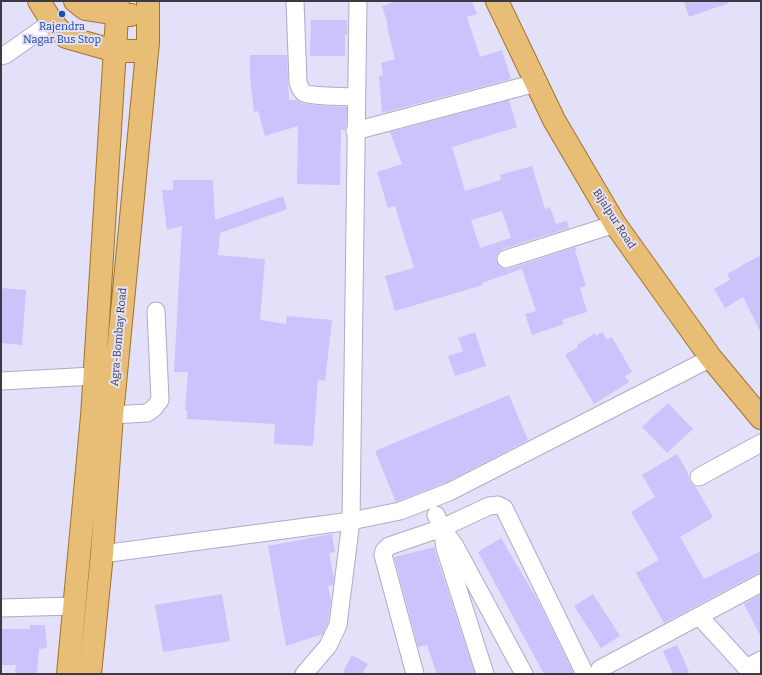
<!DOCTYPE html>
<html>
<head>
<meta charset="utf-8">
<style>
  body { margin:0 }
  #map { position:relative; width:762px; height:675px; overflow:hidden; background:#e3e0fa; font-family:Bitter,serif }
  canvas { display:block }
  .frame { position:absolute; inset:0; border:2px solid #3c3a45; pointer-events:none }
</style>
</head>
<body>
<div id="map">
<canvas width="762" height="675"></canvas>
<div class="frame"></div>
</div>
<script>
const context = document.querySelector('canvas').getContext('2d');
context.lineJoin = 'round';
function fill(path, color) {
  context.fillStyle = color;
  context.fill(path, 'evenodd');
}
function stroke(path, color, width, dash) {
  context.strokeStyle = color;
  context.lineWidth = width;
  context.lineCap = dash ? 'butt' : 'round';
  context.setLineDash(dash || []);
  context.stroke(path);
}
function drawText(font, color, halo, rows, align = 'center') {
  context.font = font + ' Bitter,serif';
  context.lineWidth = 4;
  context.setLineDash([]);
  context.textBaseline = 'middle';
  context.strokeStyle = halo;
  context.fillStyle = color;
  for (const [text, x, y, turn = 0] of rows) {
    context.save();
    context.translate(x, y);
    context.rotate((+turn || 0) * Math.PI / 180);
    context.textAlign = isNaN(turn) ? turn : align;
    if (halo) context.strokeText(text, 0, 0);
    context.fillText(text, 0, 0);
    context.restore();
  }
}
const building = new Path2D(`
  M397,1H472L477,14L467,17L480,57L502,50L511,79L382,113L379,76L383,75L381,63L395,59L387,26L388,25L382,6Z
  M684,1H729V3L689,17Z
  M311,20H347V35H345V56H310Z
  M250,55H287L289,100H297L301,103L313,105L347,107L346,127L345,130H341L340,185L297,184L298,126L265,136L258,111L254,112L250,76Z
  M509,100L517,127L452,147L465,191L501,180L500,175L532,166L545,209L550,207L556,224L567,221L569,228L503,249L499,252L496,257L497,262L500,267L504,269H509L575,247L577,251H575L586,286L580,288L587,312L562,320L564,324L532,335L525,314L536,311L522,269L482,283L483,285L395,311L385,276L414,268L395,206L388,208L377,172L402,164L390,132ZM502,211L511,238L480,248L471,220Z
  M173,180H213L215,220L283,196L287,209L220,233L218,255L265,259L260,320L286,324L287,316L332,320L325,381L318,380L313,446L274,444L275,424L187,419V410H185L188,372H174L182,226L167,230L162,190H173Z
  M761,255V333L743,297L725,308L714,289L730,280L727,274Z
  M1,288L26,290L22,345L1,343Z
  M475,332L486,366L455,376L448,356L463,351L458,338Z
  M602,332L607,340L612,337L632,372L625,376L629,382L594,404L565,355L578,347L577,345L595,333L596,336Z
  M509,395L528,440L447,482L396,502L375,451Z
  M668,403L693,429L667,453L642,427Z
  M677,454L687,471L690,482L695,486L713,517L680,537L704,579L761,551V573L756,574L664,623L636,573L659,560L631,512L655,497L642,475Z
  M332,534L335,552L329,553L334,578L333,585L328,586L331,600L328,622L323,634L286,646L268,546Z
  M501,538L538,601L574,674H544L478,552Z
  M435,547V551L475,674H437L427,645L418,647L394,557Z
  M222,594L230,641L163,652L155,605Z
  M593,594L620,636L601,648L574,606Z
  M761,594V637L744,604Z
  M30,625H45L47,648L39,649L37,674H15L16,665H1V629H30Z
  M677,645L690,674H673L663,651Z
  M352,655L368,664L362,674H342Z`);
const minor = new Path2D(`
  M295,1L298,82C299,86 300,90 304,93C313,97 345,96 356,97
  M1,56L5,55L52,22
  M355,131L536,83
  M506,259L615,224
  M1,381L93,376
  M112,415L147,413L154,408L160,400L156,311
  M699,477L761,443
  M436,515L442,528L489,506L498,505L504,508L585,674
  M442,528L455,546L524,674
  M443,534L445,548L485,674
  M102,554L351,521L400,511L449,492L711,358
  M1,608L74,606
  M699,616L752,674
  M746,668L761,660
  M600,669L761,583
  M304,674L328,646L338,625L351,521L358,1
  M415,674L383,555L384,551L389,546L442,528`);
const major = new Path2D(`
  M39,1L52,22L66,37L115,51H147
  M75,1L85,9L117,14L131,15
  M497,1L554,120L615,224L711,358L761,418
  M68,674L92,416L118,1
  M90,674L102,554L112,415L148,42V1`);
const markers = [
  [62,14,4,"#1a4fb4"]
];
const transitNames = [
  ["Rajendra",62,27],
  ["Nagar Bus Stop",62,40]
];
const streetNames = [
  ["Bijalpur Road",614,219,57],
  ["Agra-Bombay Road",119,337,-85]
];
fill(building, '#cbc3fb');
stroke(minor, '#afabc4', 19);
stroke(major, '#a27329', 24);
stroke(minor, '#fff', 17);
stroke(major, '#e8be76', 22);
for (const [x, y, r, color] of markers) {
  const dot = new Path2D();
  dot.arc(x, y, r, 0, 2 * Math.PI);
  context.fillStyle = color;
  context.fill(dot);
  stroke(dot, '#e3e0fa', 1.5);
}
drawText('11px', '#164399', '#e3e0fa', transitNames);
drawText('11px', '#3c3a45', '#e3e0fa', streetNames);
</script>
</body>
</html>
